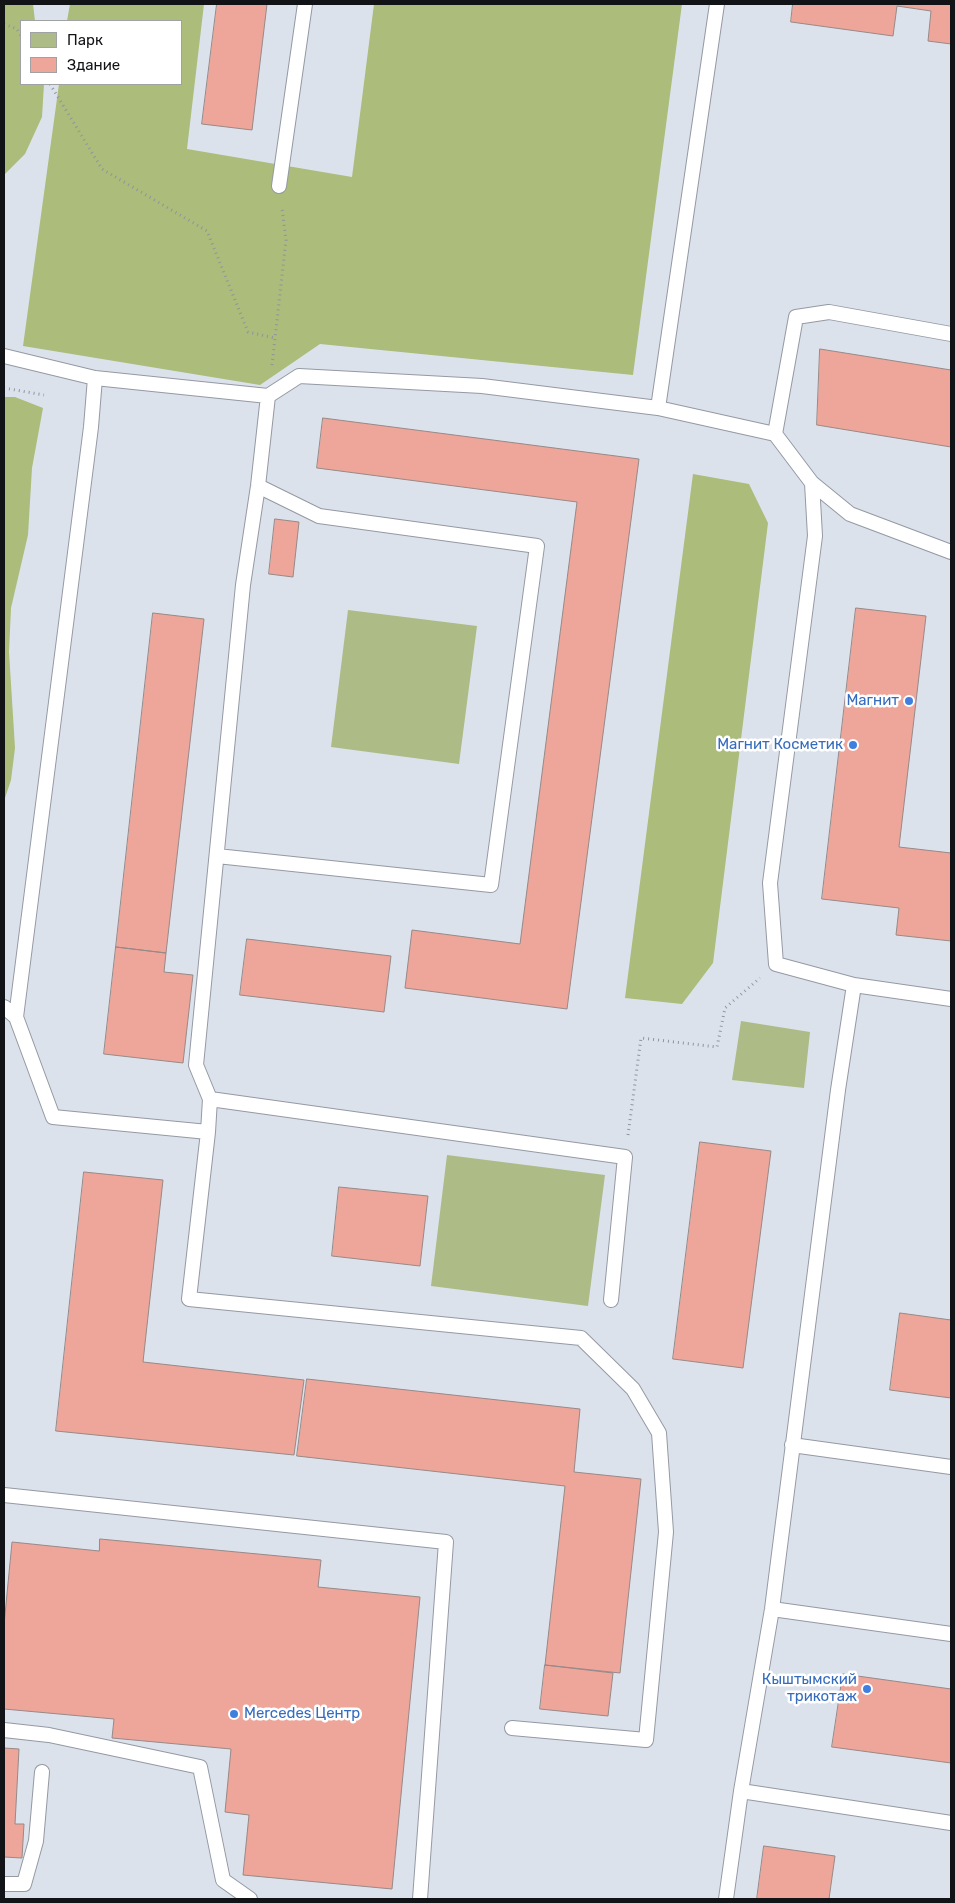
<!DOCTYPE html>
<html>
<head>
<meta charset="utf-8">
<style>
  body { margin:0 }
  #map { position:relative; width:955px; height:1903px; overflow:hidden; background:#dce2ec; font-family:Rubik,sans-serif }
  canvas { display:block }
  .frame { position:absolute; inset:0; border:5px solid #121317; pointer-events:none }
  .legend { position:absolute; left:20px; top:20px; width:162px; height:65px; box-sizing:border-box; background:#fff; border:1px solid #a0a1a2; margin:0; padding:6px 9px; list-style:none; font-size:15px; color:#121317 }
  .legend li { display:flex; align-items:center; gap:10px; height:25px }
  .legend b { width:25px; border:1px solid #a0a1a2 }
</style>
</head>
<body>
<div id="map">
<canvas width="955" height="1903"></canvas>
<div class="frame"></div>
<ul class="legend">
<li><b style="height:14px;background:#adbb86"></b>Парк</li>
<li><b style="height:14px;background:#eea59a"></b>Здание</li>
</ul>
</div>
<script>
const context = document.querySelector('canvas').getContext('2d');
context.lineJoin = 'round';
function fill(path, color) {
  context.fillStyle = color;
  context.fill(path, 'evenodd');
}
function stroke(path, color, width, dash) {
  context.strokeStyle = color;
  context.lineWidth = width;
  context.lineCap = dash ? 'butt' : 'round';
  context.setLineDash(dash || []);
  context.stroke(path);
}
function drawText(font, color, halo, rows, align = 'center') {
  context.font = font + ' Rubik,sans-serif';
  context.lineWidth = 5;
  context.setLineDash([]);
  context.textBaseline = 'middle';
  context.strokeStyle = halo;
  context.fillStyle = color;
  for (const [text, x, y, turn = 0] of rows) {
    context.save();
    context.translate(x, y);
    context.rotate((+turn || 0) * Math.PI / 180);
    context.textAlign = isNaN(turn) ? turn : align;
    if (halo) context.strokeText(text, 0, 0);
    context.fillText(text, 0, 0);
    context.restore();
  }
}
const green = new Path2D(`
  M348,610L477,626L459,764L331,747Z
  M741,1021L810,1032L804,1088L732,1080Z
  M447,1155L605,1175L588,1306L431,1286Z`);
const forest = new Path2D(`
  M4,4H33L35,21H21V84H44L42,117L25,154L4,175Z
  M70,4H204L187,149L352,177L374,4H682L633,375L320,344L260,385L23,346L59,84H181V21H67Z
  M4,397H15L43,408L32,468L28,535L11,608L9,652L15,748L11,780L4,801Z
  M693,474L749,484L768,523L713,963L682,1004L625,998Z`);
const building = new Path2D(`
  M217,4H267L252,130L202,124Z
  M793,4H951V44L928,41L931,11L897,6L893,36L791,22Z
  M820,349L951,370V447L817,425Z
  M323,418L639,459L567,1009L405,988L412,930L520,944L577,502L317,468Z
  M275,519L299,522L293,577L269,574Z
  M856,608L926,616L899,847L951,853V941L896,935L899,908L822,899Z
  M153,613L204,619L166,953L116,947Z
  M247,939L391,956L384,1012L240,995Z
  M116,947L166,953L164,972L193,975L183,1063L104,1054Z
  M700,1142L771,1151L743,1368L673,1359Z
  M84,1172L163,1180L143,1362L304,1380L294,1455L56,1431Z
  M339,1187L428,1196L420,1266L332,1256Z
  M900,1313L951,1320V1398L890,1390Z
  M307,1379L580,1409L574,1472L641,1479L620,1673L545,1665L565,1486L297,1456Z
  M100,1539L321,1560L318,1587L420,1597L392,1889L243,1875L249,1815L225,1812L231,1749L112,1738L114,1719L4,1709V1625L12,1542L99,1551Z
  M545,1665L613,1673L608,1716L540,1709Z
  M843,1674L951,1689V1763L832,1747Z
  M4,1748L19,1749L15,1824H24L22,1858L4,1857Z
  M764,1846L835,1856L829,1899H757Z`);
const path = new Path2D(`
  M4,24L17,29L21,36
  M50,84L102,169L207,231L248,332L275,338
  M272,365L286,240L282,208
  M4,388L44,395
  M628,1135L641,1038L717,1047L725,1008L760,978`);
const lane = new Path2D(`
  M279,186L305,4
  M4,356L95,378L268,396L299,376L482,386L658,408L775,434L796,317L829,312L951,334
  M658,408L717,4
  M775,434L812,483L815,536L770,883L776,964L854,985L951,999
  M812,483L850,514L951,552
  M217,856L491,885L537,546L319,516L258,486
  M4,1007L16,1017L53,1117L208,1132L189,1299L581,1338L633,1389L659,1433L666,1532L646,1740L512,1728
  M16,1017L91,427L95,378
  M210,1099L625,1157L611,1300
  M208,1132L210,1099L196,1065L243,585L258,486L268,396
  M792,1445L951,1467
  M4,1495L446,1542L420,1899
  M772,1609L951,1634
  M4,1730L49,1735L200,1767L223,1880L250,1899
  M741,1791L951,1823
  M4,1884H24L36,1841L42,1772
  M726,1899L741,1791L772,1609L838,1090L854,985`);
const markers = [
  [909,701,5,"#3f7fe0"],
  [853,745,5,"#3f7fe0"],
  [867,1689,5,"#3f7fe0"],
  [234,1714,5,"#3f7fe0"]
];
const shopNames = [
  ["Магнит",899,701],
  ["Магнит Косметик",843,745],
  ["Кыштымский",857,1680],
  ["трикотаж",857,1697],
  ["Mercedes Центр",244,1714,"left"]
];
fill(green, '#adbb86');
fill(forest, '#abbc7b');
fill(building, '#eea59a');
stroke(building, '#968987', 1);
stroke(lane, '#9499a3', 16);
stroke(path, '#90949c', 3, [1, 4]);
stroke(lane, '#fff', 14);
for (const [x, y, r, color] of markers) {
  const dot = new Path2D();
  dot.arc(x, y, r, 0, 2 * Math.PI);
  context.fillStyle = color;
  context.fill(dot);
  stroke(dot, '#fff', 2);
}
drawText('15px', '#366cbe', '#fff', shopNames, 'right');
</script>
</body>
</html>
